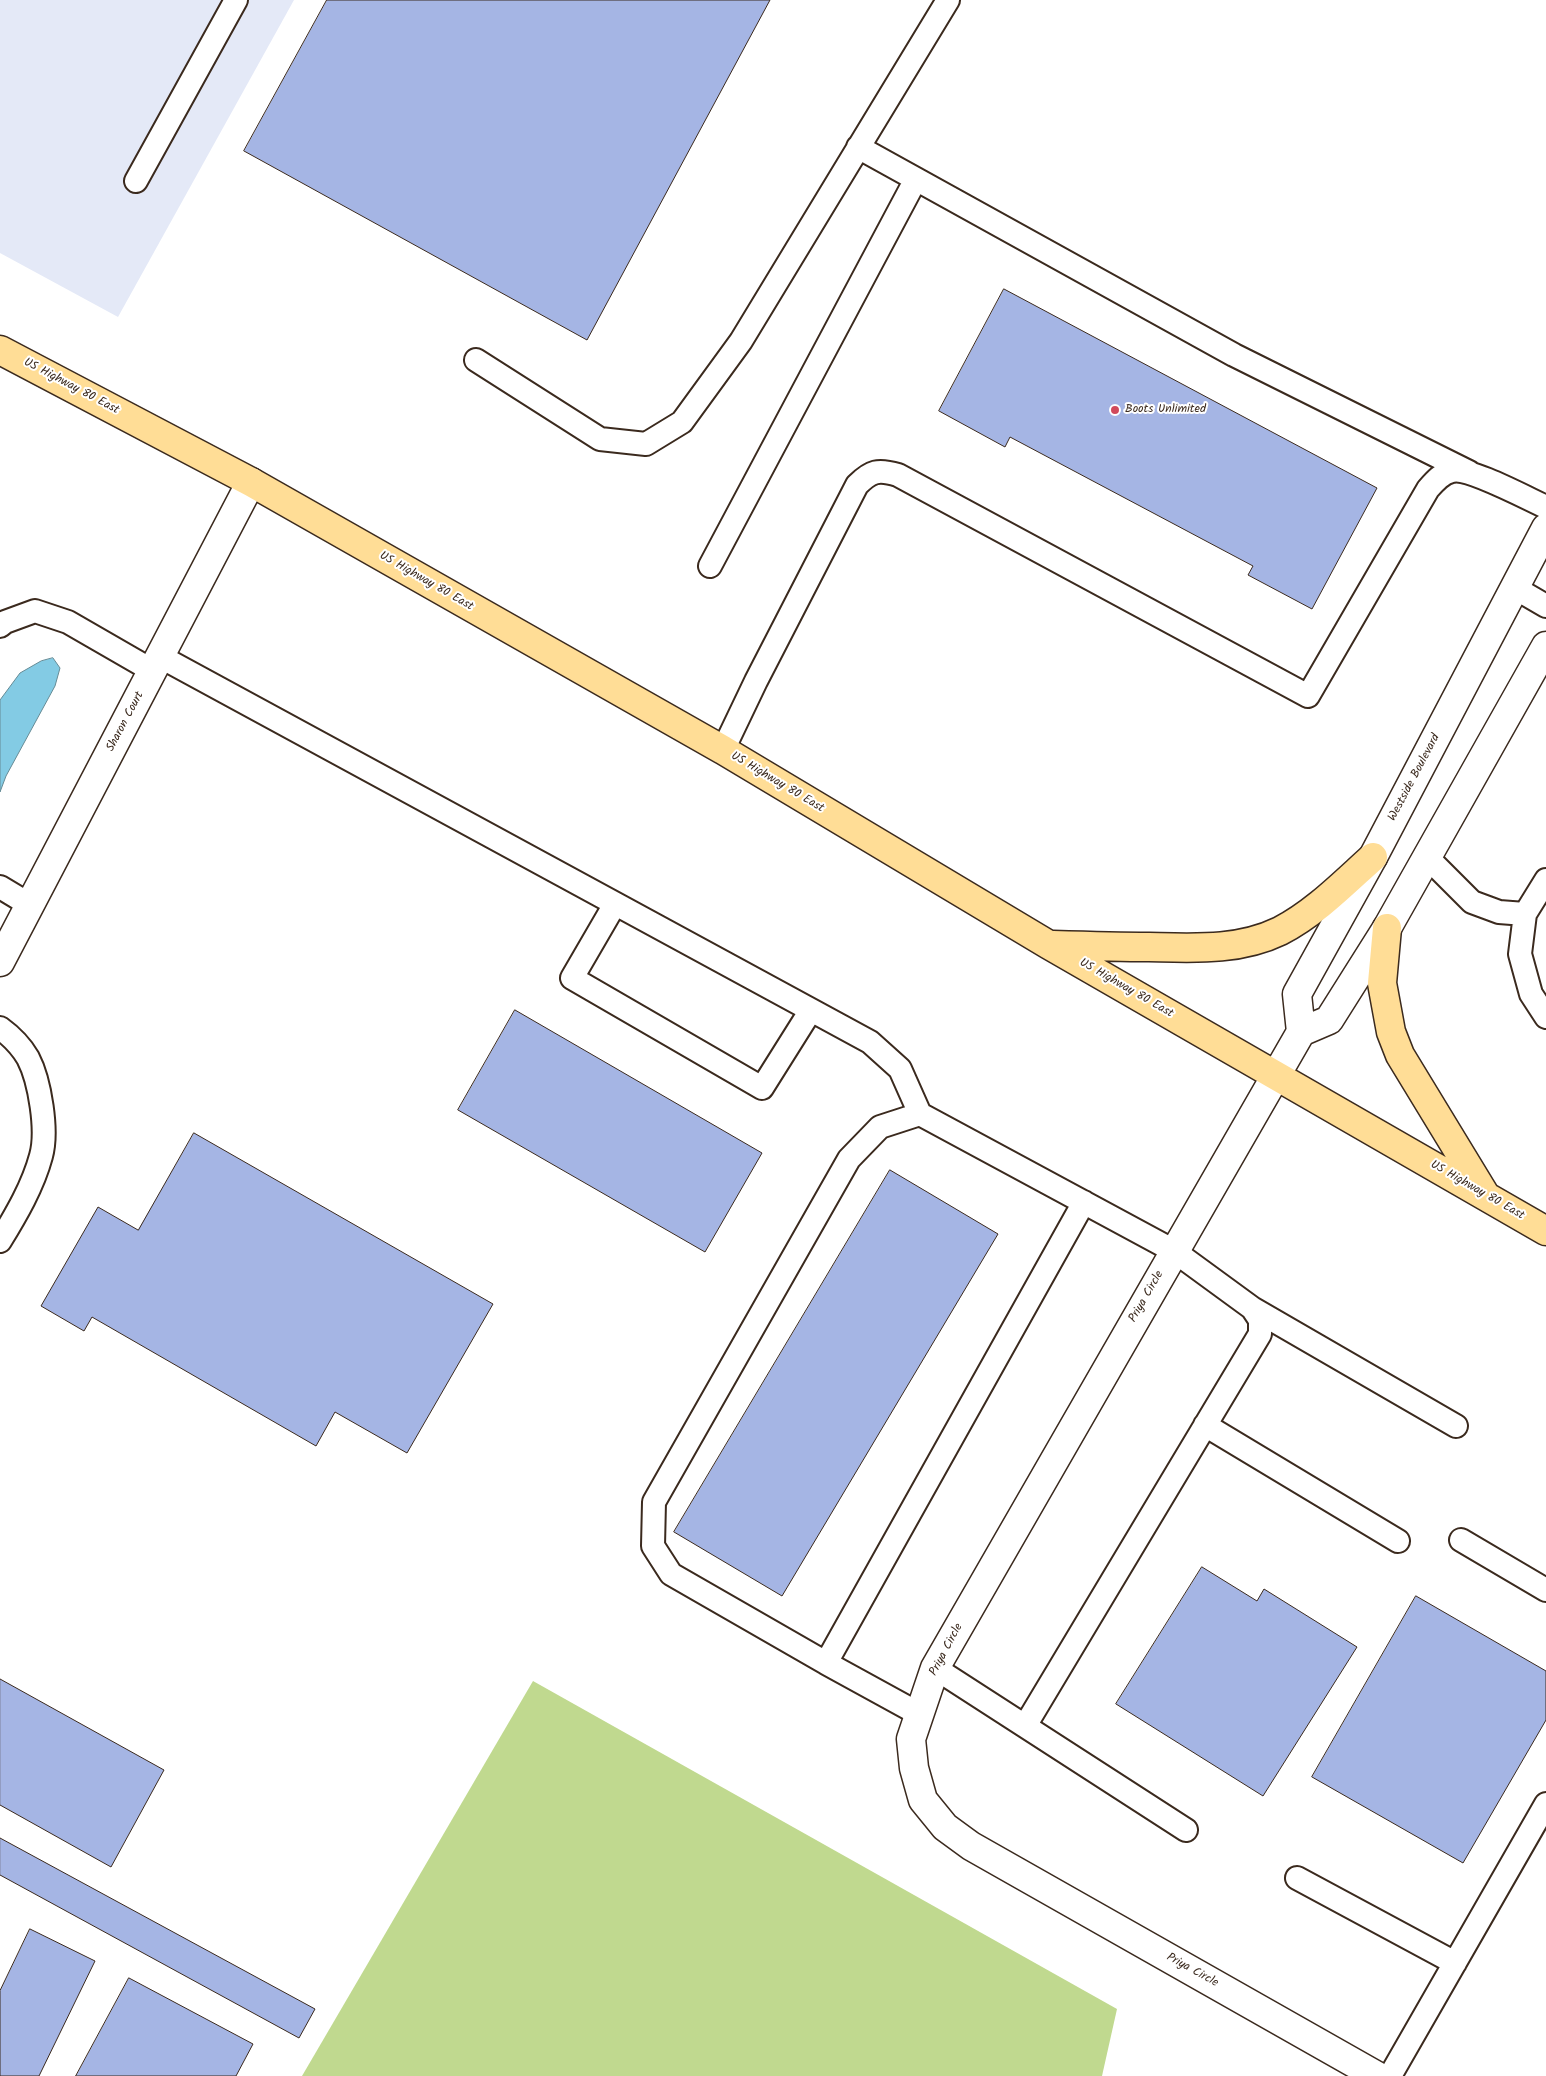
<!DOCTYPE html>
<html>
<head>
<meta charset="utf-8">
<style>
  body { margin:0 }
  canvas { display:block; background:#fff }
</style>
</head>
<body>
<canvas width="1546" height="2076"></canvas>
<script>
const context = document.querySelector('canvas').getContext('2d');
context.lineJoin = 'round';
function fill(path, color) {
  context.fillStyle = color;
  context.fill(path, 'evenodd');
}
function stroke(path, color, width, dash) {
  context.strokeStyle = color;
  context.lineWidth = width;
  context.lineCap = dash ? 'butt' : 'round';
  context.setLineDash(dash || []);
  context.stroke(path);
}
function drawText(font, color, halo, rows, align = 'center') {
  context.font = font + ' Kalam,sans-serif';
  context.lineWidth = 4;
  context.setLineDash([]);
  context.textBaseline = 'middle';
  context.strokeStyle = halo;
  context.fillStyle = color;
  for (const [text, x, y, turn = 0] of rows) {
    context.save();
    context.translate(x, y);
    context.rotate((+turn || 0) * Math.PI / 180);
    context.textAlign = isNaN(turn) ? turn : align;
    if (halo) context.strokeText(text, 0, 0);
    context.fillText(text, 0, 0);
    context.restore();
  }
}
const built = new Path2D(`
  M0,0H294L118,317L0,253Z`);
const green = new Path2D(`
  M533,1681L1117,2009L1102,2076H302Z`);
const water = new Path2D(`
  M53,658L60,668L55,686L6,776L0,792V700L20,673L41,661Z`);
const building = new Path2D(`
  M327,0H770L587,340L244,151Z
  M1004,289L1377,488L1312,609L1248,575L1253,566L1010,437L1005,447L939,411Z
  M515,1010L762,1153L705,1252L458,1110Z
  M194,1133L493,1304L407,1453L335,1412L316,1446L92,1317L84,1331L41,1306L98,1207L138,1230Z
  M890,1170L998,1234L782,1596L674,1532Z
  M1202,1567L1257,1601L1264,1589L1357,1647L1263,1796L1116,1704Z
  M1416,1596L1546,1671V1720L1463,1863L1312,1777Z
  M0,1679L164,1770L111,1867L0,1805Z
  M0,1838L315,2009L299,2038L0,1875Z
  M30,1929L95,1961L39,2076H0V1991Z
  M129,1978L253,2044L236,2076H76Z`);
const lane = new Path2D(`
  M858,147L1234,355L1469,472
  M136,181L236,0
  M476,360L600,439L646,444L682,422L741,341L948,0
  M710,566L916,179
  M1515,588L1546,606
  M0,626L5,622L35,611L68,622L153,671
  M161,657L870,1042L900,1069L920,1114L1174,1251L1252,1308L1260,1320V1334L1025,1726
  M723,750L756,681L857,485C871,471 878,469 898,475L1308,696L1428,489C1435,481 1442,473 1452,471C1469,467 1528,499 1546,507
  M1427,857L1472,902L1499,912L1525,914L1546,880
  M0,887L30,905
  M615,904L572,978L762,1088L811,1010
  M1525,914L1520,954L1531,994L1546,1017
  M0,1028C11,1036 21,1046 28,1058C40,1081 48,1131 41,1156C33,1186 16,1215 0,1241
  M1252,1308L1456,1426
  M1205,1425L1398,1541
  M1461,1540L1546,1590
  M826,1663L671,1574L653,1546L654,1502L849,1159L880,1127L920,1114
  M935,1668L1186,1830
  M919,1714L826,1663L1084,1202
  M1297,1878L1455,1963
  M1390,2076L1546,1804`);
const street = new Path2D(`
  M0,962L251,482
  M1301,1032L1329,1020L1387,928L1546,646
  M1377,2076L971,1846L945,1827L923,1800L914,1768L911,1739L935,1668L1301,1032L1297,994L1373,857L1546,528`);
const primary = new Path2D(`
  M0,350L251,482L723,750L1049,945L1546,1231
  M1387,928L1382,983L1391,1032L1400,1055L1484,1193
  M1053,945C1085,946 1117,947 1149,947C1194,948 1239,951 1280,931C1315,913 1344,883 1373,857`);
const markers = [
  [1115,410,5,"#d1495b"]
];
const streetNames = [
  ["US Highway 80 East",71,387,28],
  ["US Highway 80 East",426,582,30],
  ["Sharon Court",126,722,-62],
  ["Westside Boulevard",1415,778,-62],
  ["US Highway 80 East",777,783,31],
  ["US Highway 80 East",1126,989,30],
  ["US Highway 80 East",1477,1191,30],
  ["Priya Circle",1147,1297,-60],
  ["Priya Circle",947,1650,-62],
  ["Priya Circle",1192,1971,29]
];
const poiNames = [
  ["Boots Unlimited",1125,410]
];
fill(built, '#e4e9f7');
fill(green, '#c0d98f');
fill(water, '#83cbe4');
stroke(water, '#668b95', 1);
fill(building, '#a5b5e4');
stroke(building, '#3b2a1e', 1);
stroke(lane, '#3b2a1e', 26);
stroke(street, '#3b2a1e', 31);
stroke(primary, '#3b2a1e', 31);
stroke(lane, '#fff', 22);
stroke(street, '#fff', 28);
stroke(primary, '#ffdd96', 28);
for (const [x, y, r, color] of markers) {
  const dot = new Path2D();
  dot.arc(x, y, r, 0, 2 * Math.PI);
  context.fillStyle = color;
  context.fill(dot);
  stroke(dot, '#fff', 2);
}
drawText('12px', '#3b2a1e', '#fff', streetNames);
drawText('12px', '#3b2a1e', '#fff', poiNames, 'left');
</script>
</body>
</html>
